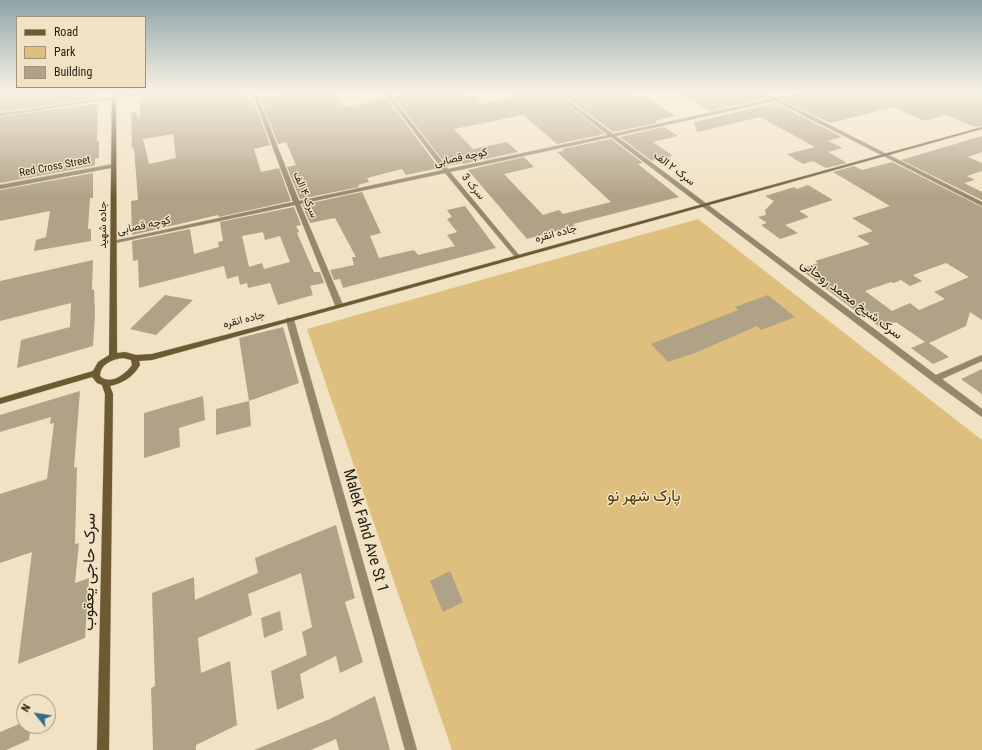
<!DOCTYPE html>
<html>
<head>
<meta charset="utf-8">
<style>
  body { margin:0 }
  #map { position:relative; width:982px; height:750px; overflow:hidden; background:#f1e2c4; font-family:"Roboto Condensed",sans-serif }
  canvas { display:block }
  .legend { position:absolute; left:16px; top:16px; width:130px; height:72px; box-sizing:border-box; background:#f1e2c4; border:1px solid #9f947d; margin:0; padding:5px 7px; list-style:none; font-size:12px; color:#231e13 }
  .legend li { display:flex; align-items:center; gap:8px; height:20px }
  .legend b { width:20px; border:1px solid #9f947d }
  .north { position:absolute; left:16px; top:694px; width:40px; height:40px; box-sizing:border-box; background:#f1e2c4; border:1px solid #9f947d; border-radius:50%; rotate:300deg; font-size:11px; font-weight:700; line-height:16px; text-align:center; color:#231e13 }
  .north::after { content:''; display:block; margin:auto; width:14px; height:18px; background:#366b87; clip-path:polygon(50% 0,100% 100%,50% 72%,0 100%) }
</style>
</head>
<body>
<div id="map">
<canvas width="982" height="750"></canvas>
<ul class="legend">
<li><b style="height:5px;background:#6d5a33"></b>Road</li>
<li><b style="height:11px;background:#debf7e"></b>Park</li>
<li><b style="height:11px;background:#b0a286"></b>Building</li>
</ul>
<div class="north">N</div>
</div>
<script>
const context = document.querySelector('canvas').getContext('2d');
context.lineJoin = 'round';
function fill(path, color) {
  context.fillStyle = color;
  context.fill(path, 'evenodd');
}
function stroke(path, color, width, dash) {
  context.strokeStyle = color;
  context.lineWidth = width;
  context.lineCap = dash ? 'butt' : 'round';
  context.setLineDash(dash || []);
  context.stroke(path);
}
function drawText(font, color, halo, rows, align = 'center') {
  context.font = font + ' "Roboto Condensed",Vazirmatn,sans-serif';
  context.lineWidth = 3;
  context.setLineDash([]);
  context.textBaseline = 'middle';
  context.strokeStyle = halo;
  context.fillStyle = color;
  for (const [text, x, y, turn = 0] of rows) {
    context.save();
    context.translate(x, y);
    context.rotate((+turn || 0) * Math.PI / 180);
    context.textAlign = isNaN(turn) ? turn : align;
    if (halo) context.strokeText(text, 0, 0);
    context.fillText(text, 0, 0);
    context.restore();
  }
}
const green = new Path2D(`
  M698,219L982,440V750H452L307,329Z`);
const building = new Path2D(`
  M14,92H96L95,98L0,112V94Z
  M166,92H244L247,100L253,99L270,145L254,149L261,172L279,168L291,201L219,217L218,215L132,235L131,201L138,200L134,148L132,149L131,113L136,112L138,118L140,117L139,96ZM173,134L176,158L149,164L143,139Z
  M296,92H334L345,107L371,102L370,100L386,97L439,168L406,175L402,169L367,178L369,182L358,185L359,187L300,199L287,167L296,165L286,142L278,144L260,98Z
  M413,92H465L470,97L474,96L481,104L514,97L509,92H551L605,134L557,144L523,115L454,129L473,149L507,142L518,152L463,164L462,163L447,166L393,96Z
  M560,92H632V98L645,96L675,116L655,121L657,123L613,132Z
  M677,92H757L767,98L711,111Z
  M815,92H982V126L975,127L946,115L925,121L893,107L830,123L784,101Z
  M98,103L97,141H99V158L95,159V165L92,166L0,183V117Z
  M775,103L842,137L828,141L843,148L828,152L847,163L826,168L813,161L803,164L787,154L815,147L760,117L697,132L694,122Z
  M664,127L678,136L653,142L673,156L652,161L620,137Z
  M982,136V152L968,157L982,163V171L967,176L975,180L964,183L982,192V200L901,160Z
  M611,139L643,163L638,164L679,197L573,224L575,226L527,239L468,170L524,157L534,167L504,174L543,215L559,210L563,214L611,202L557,152L564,151L562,149Z
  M892,162L982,207V320L970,312L966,326L929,343L949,357L933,364L911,348L925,342L896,322L881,328L860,312L858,313L800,269L818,263L815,261L870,244L857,236L873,231L852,218L890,206L833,172L854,166L862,170ZM946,263L969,277L934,292L945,299L919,310L910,303L892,311L865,291L891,282L894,283L901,280L910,286L922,281L913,275Z
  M93,173V198H90L88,229H91V241L34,251L36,240L46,237L50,211L0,221V190Z
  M808,185L833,200L799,211L809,217L785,225L798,233L780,239L761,225L767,223L758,217L766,215L765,210L774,201L765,196L794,187L797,189Z
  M362,192L381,233L370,236L379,258L414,250L418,255L455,246L447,235L457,232L447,219L452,217L447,210L465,206L496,248L343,288L340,279L334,280L330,270L354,265L352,257H356L335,218L310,223L302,205Z
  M294,207L301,225L296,226L299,232L297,233L314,272H320L324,283L310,286L313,295L278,305L270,283L248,288L247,283L240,285L238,276L227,279L224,266L139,288L138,260L133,261L132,241L190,229L194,254L219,247L218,242L223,241L220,222ZM263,232L265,240L280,236L290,262L264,269L262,263L249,267L242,236Z
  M93,260L92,290L94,289L95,315L93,346L17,368L21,340L70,327L71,303L0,321V281Z
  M165,295L193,300L156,335L130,329Z
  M768,295L795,317L761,330L757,326L695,353L668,362L651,344L738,310L735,307Z
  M283,327L299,383L249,401L239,338Z
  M982,369V394L961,379Z
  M80,391L74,468L77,467L75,544L79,543L75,583L89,578L85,638L18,664L32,552L0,563V494L47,479L54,423L50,424L51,417L0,432V415Z
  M203,396L205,420L179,428L180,447L144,458V413Z
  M249,401L251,426L216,435V409Z
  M336,525L355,598L345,602L363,662L340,673L336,656L300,674L304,698L277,710L271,671L307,655L302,632L312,627L301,573L248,594L252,615L198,638L201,673L230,661L237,725L196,745V750H153L151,688L155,686L152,593L194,577L195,600L258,573L255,558Z
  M450,571L463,602L443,612L430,581Z
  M280,611L283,630L264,638L261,618Z
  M375,696L390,750H339L336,739L311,750H254L330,719Z
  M24,722V726H31L29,740L6,750H0V732Z`);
const minor = new Path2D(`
  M145,92H157L0,116V114Z
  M252,92H256L299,201L443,170L384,92H388L448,169L608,135L552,92H557L613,134L771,99L758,92H764L776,98L805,92H814L780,100L982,202V206L775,101L616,136L936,375L982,355V361L942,379L982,409V417L932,381L611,137L450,172L519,255L520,256L517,258L515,257L445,173L300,204L343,305L339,307L335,305L295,205L111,244V242L113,241L293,202Z
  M645,92H649V93L647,94Z
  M114,164L116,165V167L0,189V185Z
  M287,318H290L294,320L417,750H405L286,320Z`);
const secondary = new Path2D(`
  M112,92H116L117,353L125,352L136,355L152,354L290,318L982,127V129L152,360L139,361L140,365C133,377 123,383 110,386L113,394L109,750H97L105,394L102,385L97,383L92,377L0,404V398L93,371L98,362L109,355ZM123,358L131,360L132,365C126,374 110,386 100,376C100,364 113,359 123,358Z`);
const farStreetnames = [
  ["کوچه قصابی",461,158,-12],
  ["Red Cross Street",55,167,-11],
  ["سرک ۲ الف",674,169,37],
  ["سرک 3",473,187,51],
  ["سرک ۴ الف",305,195,68],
  ["جاده شهید",103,225,-90],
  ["کوچه قصابی",144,226,-12],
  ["جاده انقره",556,234,-15],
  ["جاده انقره",244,320,-14]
];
const streetNames = [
  ["سرک شیخ محمد روحانی",851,300,37]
];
const nearParknames = [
  ["پارک شهر نو",644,497]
];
const nearStreetnames = [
  ["Malek Fahd Ave St 1",365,531,74],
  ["سرک حاجی یعقوب",90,572,-89]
];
fill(green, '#debf7e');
fill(building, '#b0a286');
stroke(minor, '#ccbfa4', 1);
stroke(secondary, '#ccbfa4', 1);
fill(minor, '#94876c');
fill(secondary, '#6d5a33');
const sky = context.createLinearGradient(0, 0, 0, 197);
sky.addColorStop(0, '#8fa4a9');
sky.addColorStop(0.47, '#f9f2e4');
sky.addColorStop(1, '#f9f2e400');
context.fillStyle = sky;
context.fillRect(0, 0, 982, 197);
drawText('11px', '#231e13', '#f1e2c4', farStreetnames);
drawText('13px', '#231e13', '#f1e2c4', streetNames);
drawText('16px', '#4e3901', '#f1e2c4', nearParknames);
drawText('16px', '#231e13', '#f1e2c4', nearStreetnames);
</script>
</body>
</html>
